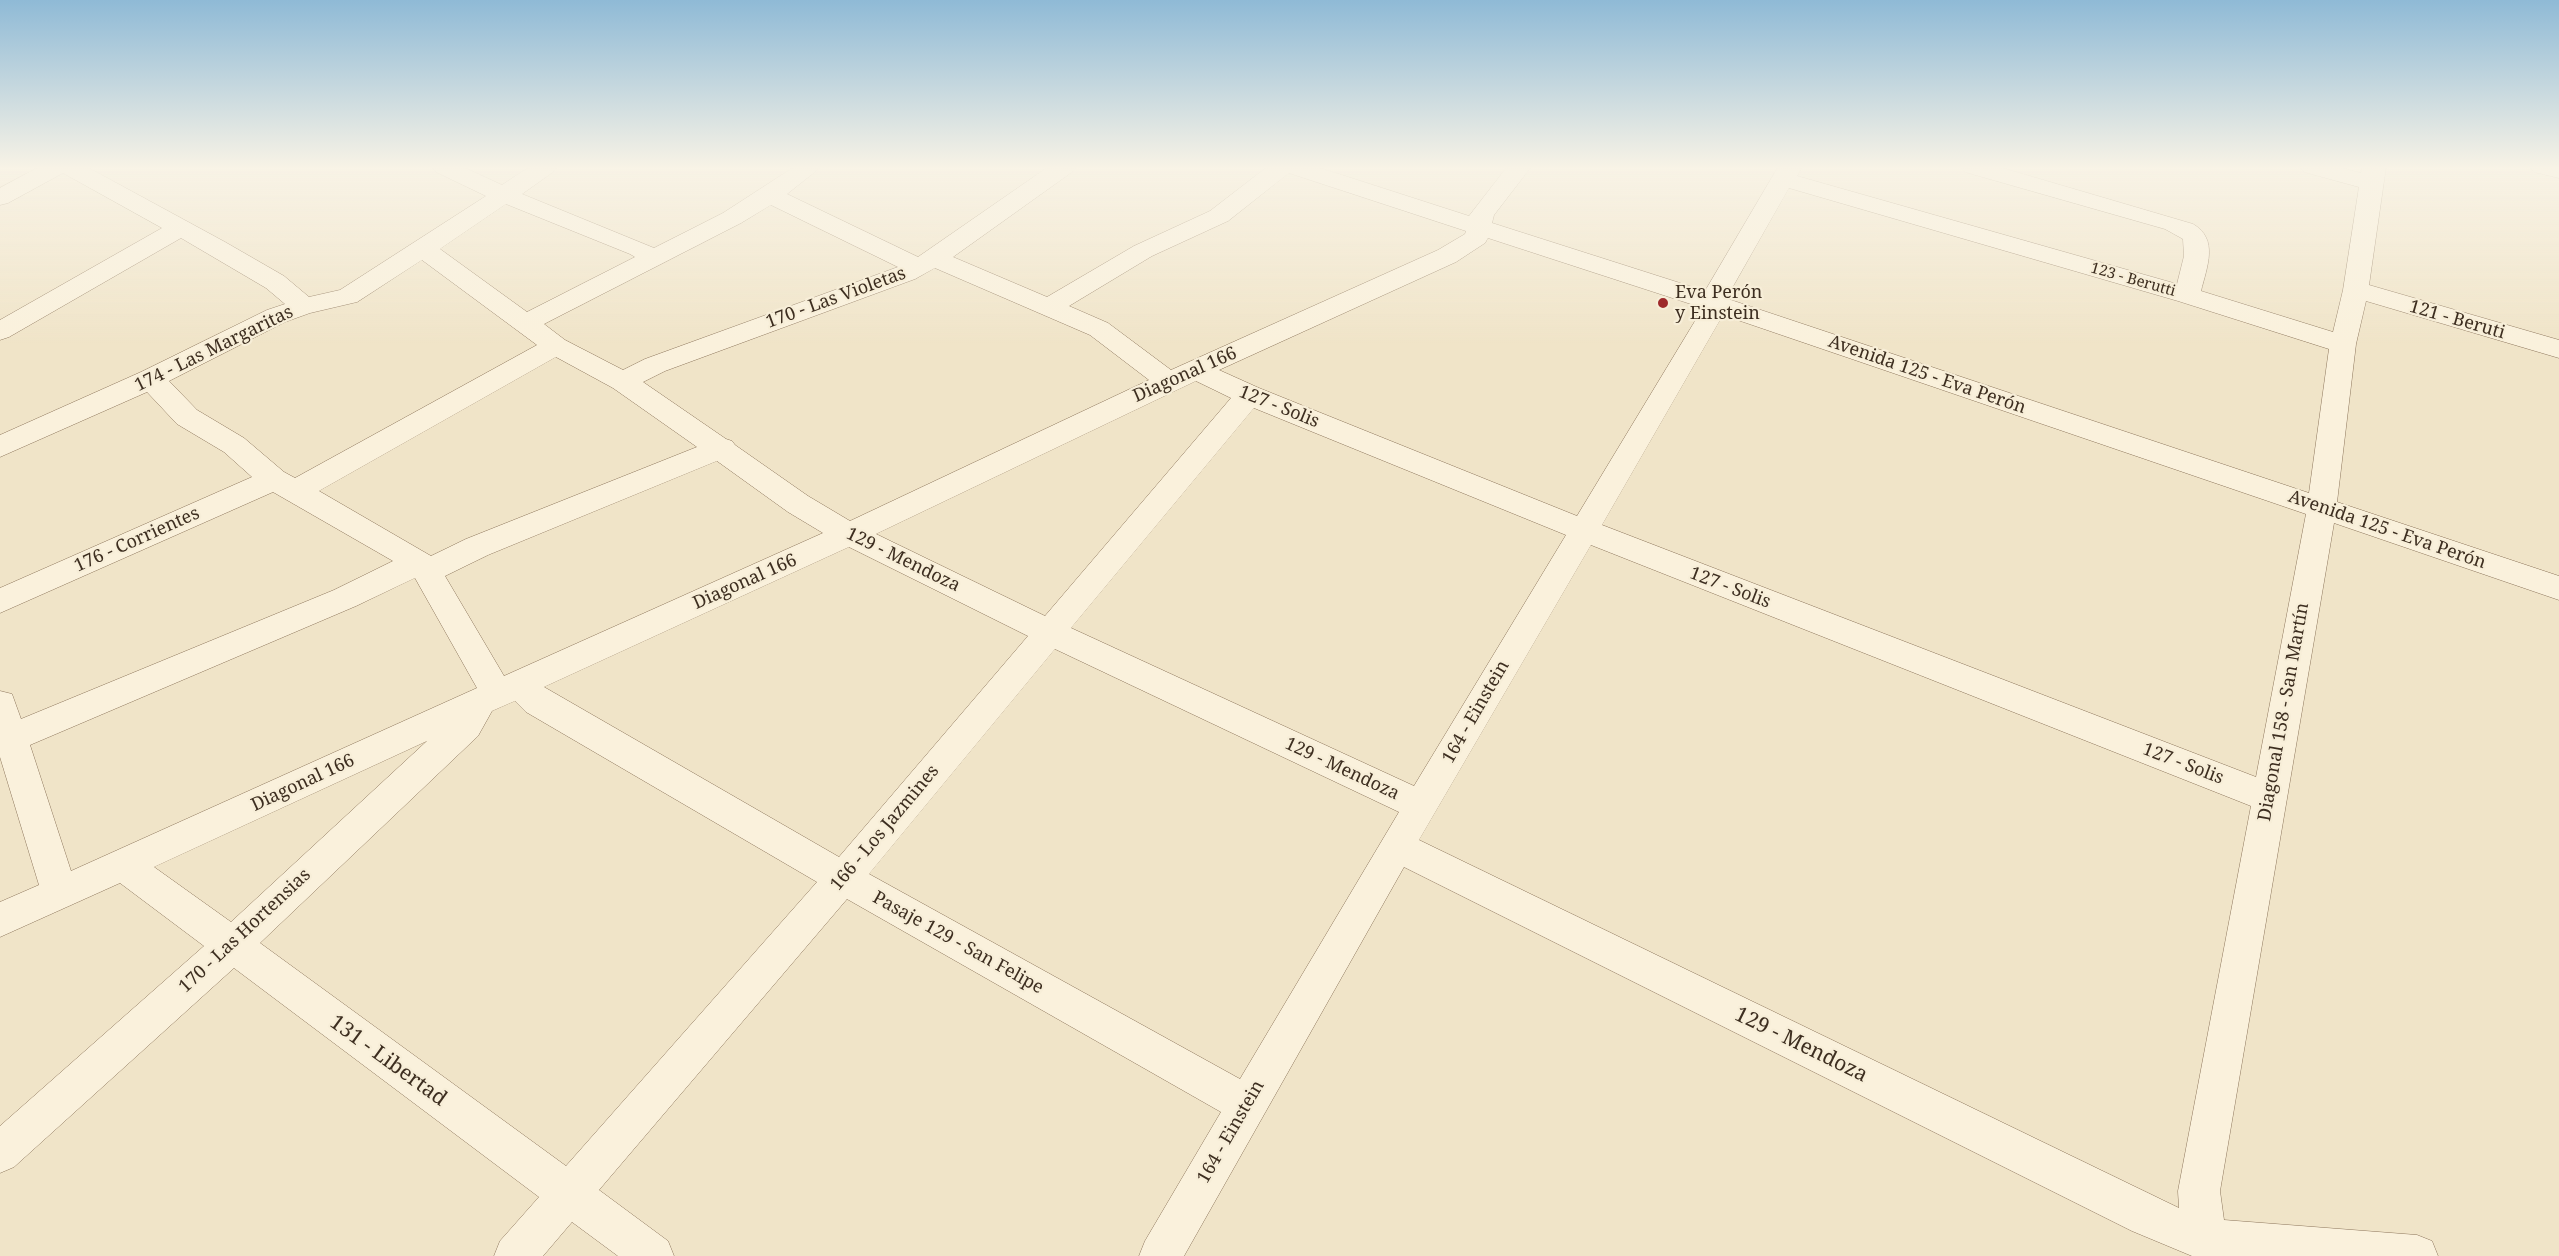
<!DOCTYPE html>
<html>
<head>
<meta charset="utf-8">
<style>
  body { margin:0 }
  canvas { display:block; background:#f0e4c8 }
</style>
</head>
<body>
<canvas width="2559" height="1256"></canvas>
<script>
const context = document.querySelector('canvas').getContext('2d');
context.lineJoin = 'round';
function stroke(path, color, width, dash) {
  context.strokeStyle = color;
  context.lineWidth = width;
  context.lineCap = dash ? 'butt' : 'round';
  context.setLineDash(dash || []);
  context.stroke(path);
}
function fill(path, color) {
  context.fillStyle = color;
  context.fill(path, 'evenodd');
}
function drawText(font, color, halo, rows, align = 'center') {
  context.font = font + ' "Noto Serif",serif';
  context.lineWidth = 4.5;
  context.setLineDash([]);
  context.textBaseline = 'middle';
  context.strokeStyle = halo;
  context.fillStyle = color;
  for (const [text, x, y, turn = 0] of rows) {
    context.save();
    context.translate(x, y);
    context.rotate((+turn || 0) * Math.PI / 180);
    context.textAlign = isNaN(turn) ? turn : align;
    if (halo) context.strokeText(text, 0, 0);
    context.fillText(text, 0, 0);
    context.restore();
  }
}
const minor = new Path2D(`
  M39,167H87L225,242L284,276L309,297L340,290L486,196L436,172L432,167H463L502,185L529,167H557L553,172L522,194L654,248L723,213L794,167H821L787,194L918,257L1048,167H1076L1072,172L953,257L1047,297L1134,246L1210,211L1267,167H1317L1469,216L1507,167H1531L1494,215L1492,223L1705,291L1778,167H1802L1797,176L2177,284L2184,256L2183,239L2165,229L1965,172L1961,167H1999L2193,224C2219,239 2207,267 2201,291L2333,332L2343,290L2359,187L2304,172L2300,167H2339L2361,173L2362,167H2386L2369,285L2559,340V358L2366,301L2356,344L2337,502L2559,576V600L2334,523L2220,1191L2224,1220L2417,1235L2432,1241L2438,1256H2192L2132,1231L1404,867L1184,1256H1139L1145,1241L1221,1112L847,899L599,1190L668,1241L674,1256H618L572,1222L543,1256H494L500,1241L539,1197L234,968L14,1167L0,1173V1126L204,946L120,883L0,937V902L39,885L0,757V691L12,694L21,719L334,590L393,561L273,492L0,613V588L252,477L224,452L177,424L147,392L0,457V435L141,372L267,310L285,304L266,288L181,238L9,337L0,340V320L162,228L63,173L8,203L0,205V188ZM1289,173L1466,231L1465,234L1438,250L1171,370L1108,323L1069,306L1152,256L1228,221ZM1789,188L2178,301L2329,349L2309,493L1728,299L1731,290ZM506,204L630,254L635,257L527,312L440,249ZM771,205L898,267L645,359L623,370L565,340L544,324L741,223ZM1488,238L1700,307L1695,321L1577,516L1259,388L1219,370L1456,262L1485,243ZM422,260L537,345L295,478L284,472L244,438L197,410L169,381L285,322L310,313L357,302ZM935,268L1090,335L1149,380L850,521L808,496L735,445L732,441L726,439L643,382L665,371L915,279ZM1723,315L2306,514L2256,777L1602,525ZM556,357L613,388L697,447L466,539L431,556L319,491ZM1196,381L1231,398L1045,616L876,534ZM1254,408L1566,535L1414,786L1071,628ZM717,461L788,512L823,533L504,676L445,576L488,555ZM1591,545L2251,806L2178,1191L2179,1208L1419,840ZM849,547L1028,636L839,857L544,687ZM415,578L477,688L71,871L30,745L356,606ZM1055,649L1399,812L1240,1079L869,874ZM515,701L526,712L817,882L566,1166L260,943L478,736L492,711ZM427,741L231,922L154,867Z
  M2530,167H2559V178L2534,172Z`);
const markers = [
  [1663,303,6,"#9e2a2b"]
];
const farStreetnames = [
  ["123 - Berutti",2133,280,16]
];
const poiNames = [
  ["Eva Perón",1675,293],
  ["y Einstein",1675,314]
];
const streetNames = [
  ["170 - Las Violetas",836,298,-20],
  ["121 - Beruti",2457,320,16],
  ["174 - Las Margaritas",214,349,-26],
  ["Diagonal 166",1185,375,-24],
  ["Avenida 125 - Eva Perón",1927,375,19],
  ["127 - Solis",1279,407,22],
  ["Avenida 125 - Eva Perón",2387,530,19],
  ["176 - Corrientes",137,540,-24],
  ["129 - Mendoza",903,560,26],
  ["Diagonal 166",745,582,-24],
  ["127 - Solis",1730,588,21],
  ["164 - Einstein",1476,712,-60],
  ["Diagonal 158 - San Martín",2284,712,-80],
  ["127 - Solis",2183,764,21],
  ["129 - Mendoza",1342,769,25],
  ["Diagonal 166",303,783,-25],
  ["166 - Los Jazmines",885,828,-50],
  ["170 - Las Hortensias",245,931,-43],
  ["Pasaje 129 - San Felipe",958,943,29],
  ["164 - Einstein",1231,1132,-60]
];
const nearStreetnames = [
  ["129 - Mendoza",1801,1045,26],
  ["131 - Libertad",388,1061,36]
];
stroke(minor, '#8d765c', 1);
fill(minor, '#faf1dc');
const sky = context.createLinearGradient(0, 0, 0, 343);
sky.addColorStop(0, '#8fbad6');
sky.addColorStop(0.49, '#f8f3e6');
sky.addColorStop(1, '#f8f3e600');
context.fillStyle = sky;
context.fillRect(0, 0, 2559, 343);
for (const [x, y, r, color] of markers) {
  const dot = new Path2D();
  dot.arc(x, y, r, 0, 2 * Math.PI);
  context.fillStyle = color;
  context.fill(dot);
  stroke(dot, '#f7eed8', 2);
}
drawText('15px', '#3d2e20', '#f7eed8', farStreetnames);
drawText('18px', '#3d2e20', '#f7eed8', poiNames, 'left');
drawText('18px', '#3d2e20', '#f7eed8', streetNames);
drawText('21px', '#3d2e20', '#f7eed8', nearStreetnames);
</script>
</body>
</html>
